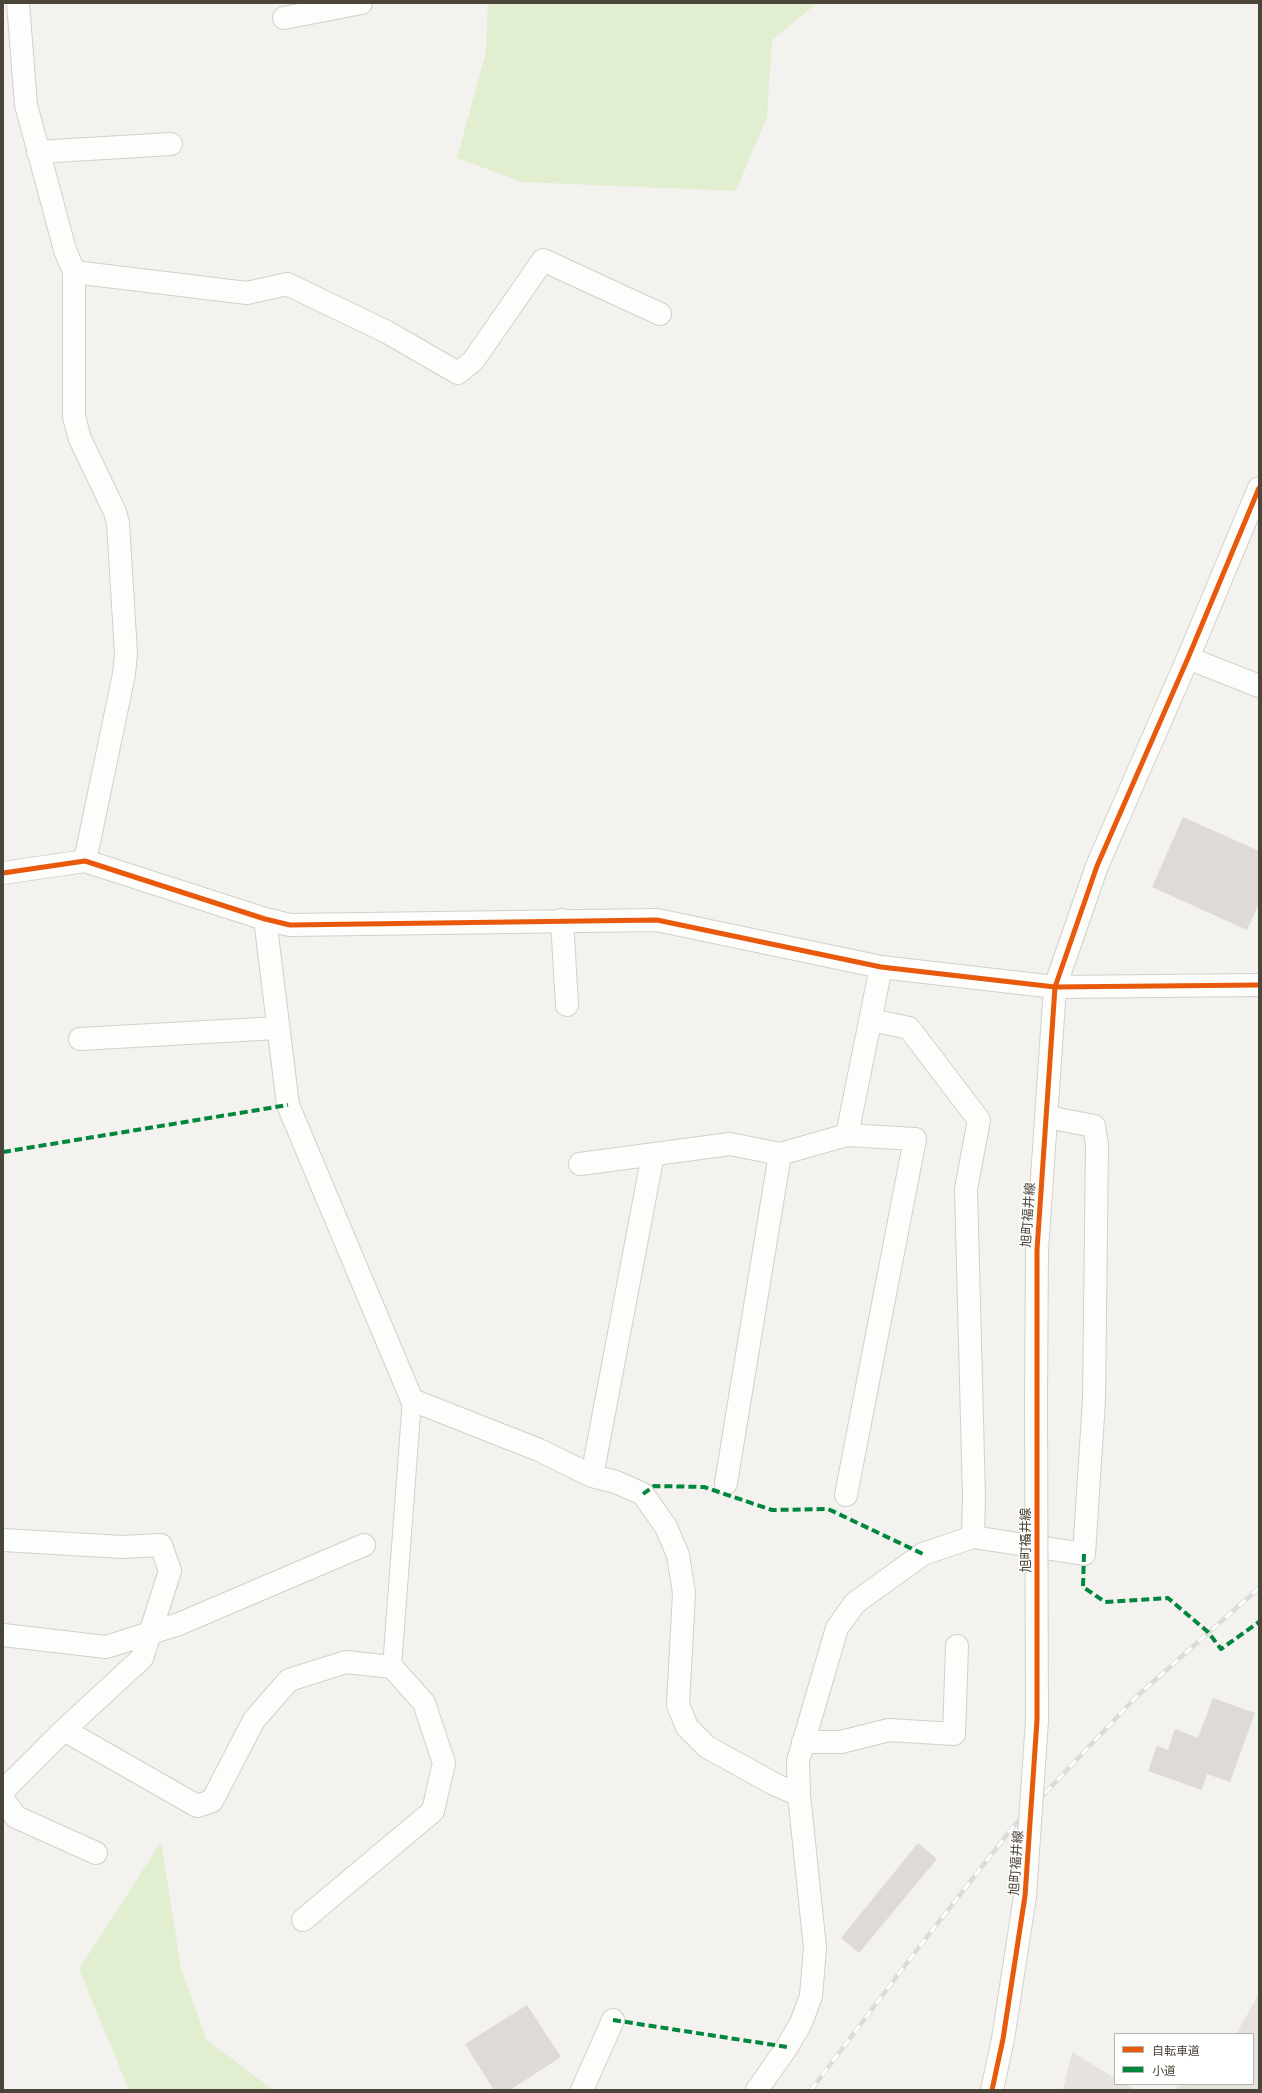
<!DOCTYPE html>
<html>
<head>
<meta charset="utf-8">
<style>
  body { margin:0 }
  #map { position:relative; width:1262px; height:2093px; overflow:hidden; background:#f4f2ee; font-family:"Exo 2","Noto Sans JP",sans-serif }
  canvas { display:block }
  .frame { position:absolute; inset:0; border:4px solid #4b4439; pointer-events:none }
  .legend { position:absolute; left:1114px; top:2033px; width:140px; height:52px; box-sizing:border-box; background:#fff; border:1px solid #b7b4b0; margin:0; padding:5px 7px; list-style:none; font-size:12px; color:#4b4439 }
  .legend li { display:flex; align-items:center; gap:8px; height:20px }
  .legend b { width:20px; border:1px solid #b7b4b0 }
</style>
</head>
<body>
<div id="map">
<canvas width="1262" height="2093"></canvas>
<div class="frame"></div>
<ul class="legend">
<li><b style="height:5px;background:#e8590c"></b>自転車道</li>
<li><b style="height:5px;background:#00873e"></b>小道</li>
</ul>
</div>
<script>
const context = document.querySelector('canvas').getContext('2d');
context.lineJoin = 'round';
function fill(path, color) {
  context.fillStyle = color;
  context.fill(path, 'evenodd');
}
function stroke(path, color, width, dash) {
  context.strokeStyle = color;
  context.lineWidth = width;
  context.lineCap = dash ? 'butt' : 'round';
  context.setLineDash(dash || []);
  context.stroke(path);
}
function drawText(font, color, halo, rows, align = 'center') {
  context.font = font + ' "Exo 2","Noto Sans JP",sans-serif';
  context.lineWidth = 3;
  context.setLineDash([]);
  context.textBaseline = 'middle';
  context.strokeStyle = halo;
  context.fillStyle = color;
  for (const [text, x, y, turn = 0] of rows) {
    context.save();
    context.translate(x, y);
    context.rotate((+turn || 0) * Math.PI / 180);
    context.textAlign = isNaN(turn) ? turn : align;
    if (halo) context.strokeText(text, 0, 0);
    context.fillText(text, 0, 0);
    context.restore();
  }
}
const green = new Path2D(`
  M488,3H817L772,40L767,117L736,191L522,182L457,158L486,52Z
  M161,1842L181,1968L206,2039L273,2090H129L79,1969Z`);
const parking = new Path2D(`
  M1259,1994V2090H1176L1177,2086L1196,2084H1253V2034H1236Z
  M1072,2052L1115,2078V2084H1126L1136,2090H1063Z`);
const building = new Path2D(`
  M1183,817L1259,851V904L1247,930L1152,887Z
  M1213,1698L1255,1713L1230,1782L1207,1774L1202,1790L1148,1771L1157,1746L1168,1750L1175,1729L1198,1738Z
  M918,1843L937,1859L859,1953L841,1938Z
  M527,2005L561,2057L510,2090H494L465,2044Z`);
const service = new Path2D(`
  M392,1667L412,1400`);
const minor = new Path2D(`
  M18,3L26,105L65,250L74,272V417L80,439L115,512L118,523L126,653L124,674L85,861
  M284,18L361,3
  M38,152L171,144
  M74,272L247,293L287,284L387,332L458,373L473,361L543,260L660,314
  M1188,658L1259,686
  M265,919L288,1105L412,1400L539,1450L592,1476L616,1482L643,1494L666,1527L678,1555L684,1593L678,1705L687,1727L707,1747L774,1784L799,1795
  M562,920L567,1005
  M871,1020L909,1028L979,1120L966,1189L974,1497L973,1537L1084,1554L1094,1400L1097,1144L1094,1126L1047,1117
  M80,1039L277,1028
  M847,1135L881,967
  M580,1164L730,1144L780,1154L847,1135L915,1139L846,1495
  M592,1476L653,1154
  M726,1483L780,1154
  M3,1540L122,1547L161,1545L170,1571L142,1658L64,1730L3,1791
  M3,1635L106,1647L179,1624L364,1545
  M64,1730L197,1806L212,1801L254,1720L289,1680L346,1662L392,1667L424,1703L444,1763L433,1811L303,1920
  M803,1742H841L889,1730L954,1734L957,1646
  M3,1799L16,1817L96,1853
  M582,2090L613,2020
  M757,2090L787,2047L801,2023L811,1996L815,1948L799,1795L798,1761L837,1628L855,1603L923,1554L973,1537`);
const tertiary = new Path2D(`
  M3,873L85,861L265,919L290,925L657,920L881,967L1055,987L1259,985
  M1036,1400L1037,1250L1055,987L1097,866L1188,658L1259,488
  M992,2090L1003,2039`);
const rail = new Path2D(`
  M811,2090L916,1951L1013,1827L1136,1697L1259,1588`);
const tertiaryBridge = new Path2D(`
  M1003,2039L1025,1896L1037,1720L1036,1400`);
const quiet = new Path2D(`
  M3,1152L288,1105
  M643,1494L654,1486L704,1487L772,1510L828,1509L923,1554
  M1084,1554L1083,1587L1105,1602L1168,1598L1208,1632L1221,1649L1259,1622
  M613,2020L787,2047`);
const cycleway = new Path2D(`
  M3,873L85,861L265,919L290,925L657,920L881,967L1055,987L1259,985
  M992,2090L1003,2039L1025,1896L1037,1720V1250L1055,987L1097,866L1188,658L1259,488`);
const streetNames = [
  ["旭町福井線",1028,1215,-86],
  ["旭町福井線",1026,1540,-90],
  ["旭町福井線",1016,1863,-86]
];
fill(green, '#e1eecf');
fill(parking, '#e6e3df');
fill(building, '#dedbd6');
stroke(service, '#d2d0cb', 20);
stroke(minor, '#d2d0cb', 24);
stroke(tertiary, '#d2d0cb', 24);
stroke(service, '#fdfdfc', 18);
stroke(minor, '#fdfdfc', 22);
stroke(tertiary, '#fdfdfc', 22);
stroke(rail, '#dbdbda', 4.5);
stroke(rail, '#fff', 3, [9]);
stroke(tertiaryBridge, '#d2d0cb', 24, []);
stroke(tertiaryBridge, '#fdfdfc', 22);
stroke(quiet, '#00873e', 4, [8, 4]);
stroke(cycleway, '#e8590c', 5);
drawText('13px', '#4b4439', '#fff', streetNames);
</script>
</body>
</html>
